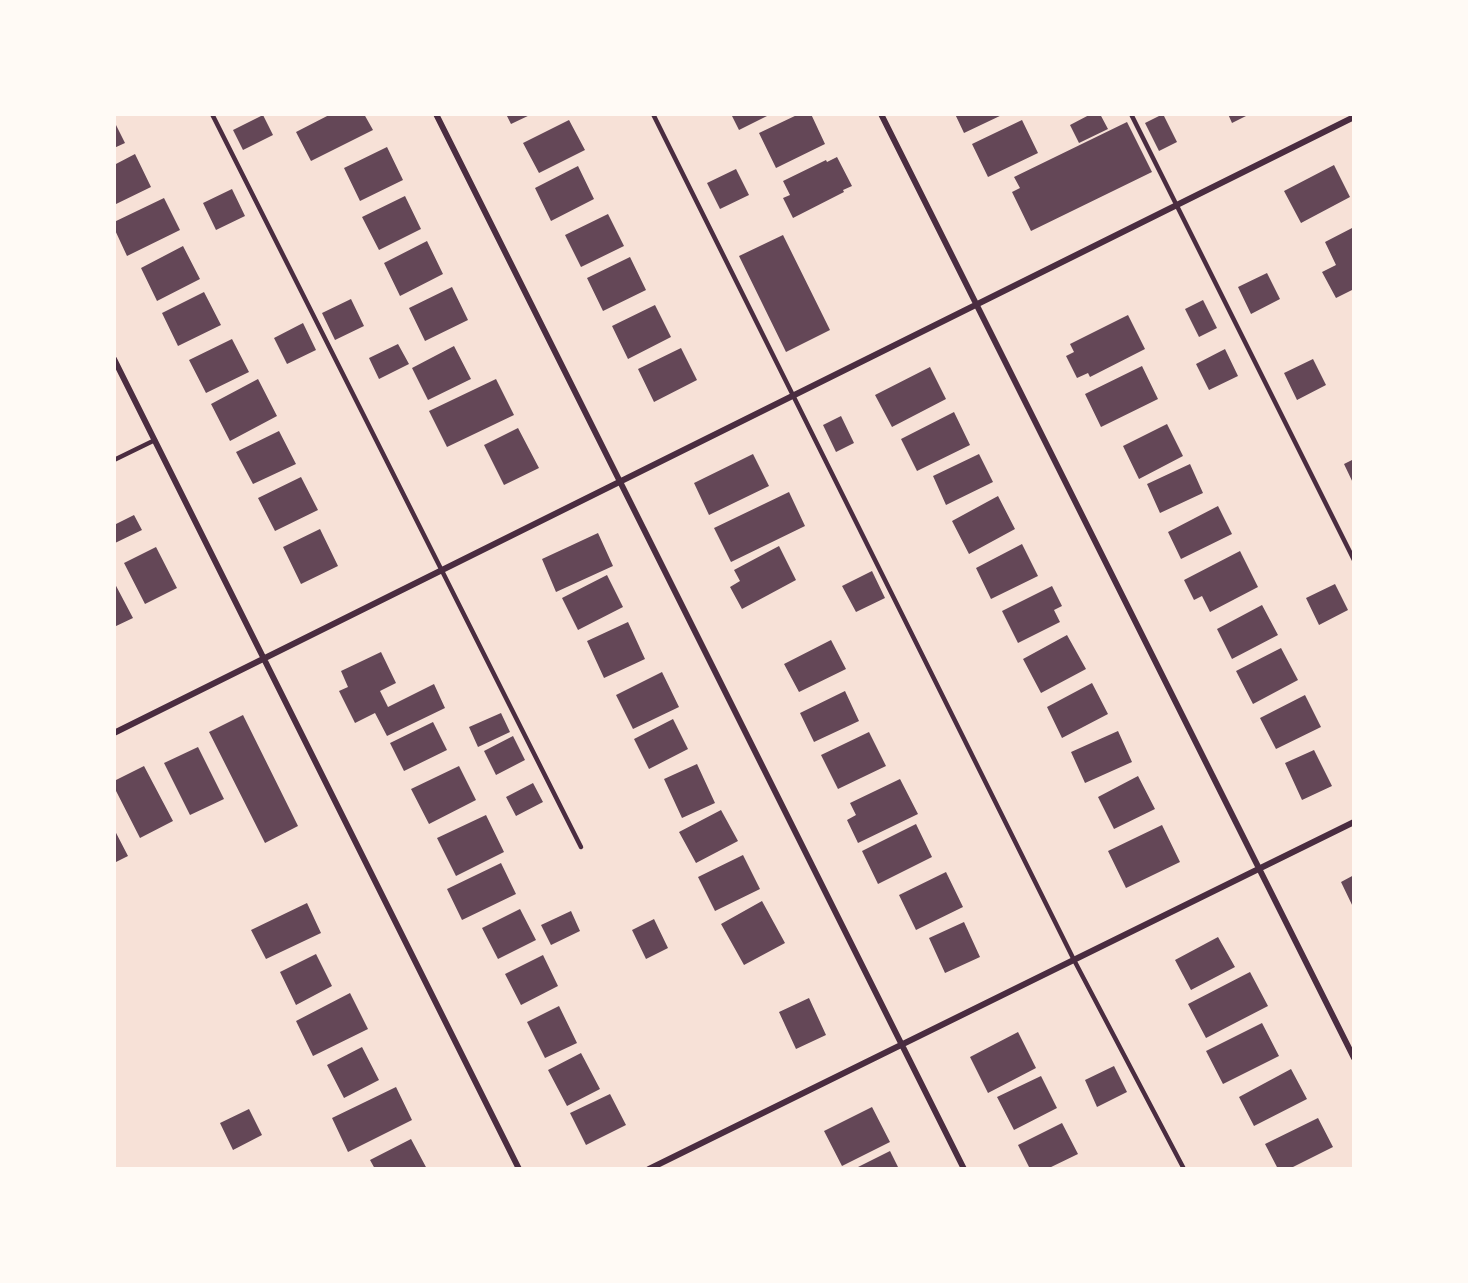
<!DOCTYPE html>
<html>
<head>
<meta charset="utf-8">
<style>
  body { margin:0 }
  #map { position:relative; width:1468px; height:1283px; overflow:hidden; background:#f7e1d7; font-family:Jost,sans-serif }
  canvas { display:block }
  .frame { position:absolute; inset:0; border:116px solid #fffaf5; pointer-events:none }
</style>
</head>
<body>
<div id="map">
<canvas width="1468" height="1283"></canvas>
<div class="frame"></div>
</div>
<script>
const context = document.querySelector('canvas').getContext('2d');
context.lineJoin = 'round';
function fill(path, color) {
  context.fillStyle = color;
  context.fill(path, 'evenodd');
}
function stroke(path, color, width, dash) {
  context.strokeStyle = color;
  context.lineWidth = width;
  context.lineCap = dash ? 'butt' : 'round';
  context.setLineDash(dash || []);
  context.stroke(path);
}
const building = new Path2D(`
  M331,114H364L373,130L311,161L296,132Z
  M506,114H532L511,124Z
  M731,114H771L739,130Z
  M799,114H811L825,144L776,168L759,133Z
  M955,114H1004L964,133Z
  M1091,114H1100L1108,129L1079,143L1070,125Z
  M1163,114L1177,142L1159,151L1145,123Z
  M1228,114H1250L1232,123Z
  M263,115L273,135L243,150L233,130Z
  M569,120L585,150L539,173L523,143Z
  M1022,120L1038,153L988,177L972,144Z
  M114,121L125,143L114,148Z
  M1127,122L1152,172L1031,231L1012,192L1020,188L1014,177Z
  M387,147L403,180L360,201L344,168Z
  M135,154L151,187L114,205V165Z
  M837,157L852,186L843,190L844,192L793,218L783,198L790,195L783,181L826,160L827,162Z
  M1334,165L1350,197L1301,223L1284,191Z
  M578,166L594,199L551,221L535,188Z
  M736,169L749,195L720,209L707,183Z
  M232,189L245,216L216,230L203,203Z
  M405,196L421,229L379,250L362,217Z
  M164,198L180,230L127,256L114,228V222Z
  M608,214L624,246L581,267L565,235Z
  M1354,227V289L1336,298L1322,272L1336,265L1325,242Z
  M783,235L830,330L786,352L739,256Z
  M427,241L443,274L400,296L384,263Z
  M183,246L200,279L157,301L141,268Z
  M630,257L646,290L603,311L587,278Z
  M1267,273L1280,299L1251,314L1238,287Z
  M452,287L468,320L425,341L409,308Z
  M204,292L221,325L178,346L162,313Z
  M351,299L364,326L335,340L322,313Z
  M1203,300L1217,328L1199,337L1185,309Z
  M655,305L671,337L628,359L612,326Z
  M1128,315L1145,349L1090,377L1088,373L1077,378L1066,356L1074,352L1070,344Z
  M303,323L316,350L287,364L274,338Z
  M232,339L249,372L206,393L189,360Z
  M398,344L409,364L379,379L369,358Z
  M454,346L471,379L428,400L412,368Z
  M681,348L697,380L654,402L638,369Z
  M1225,349L1238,376L1209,390L1196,364Z
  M1313,359L1326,385L1297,400L1284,373Z
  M1142,366L1158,399L1101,427L1085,394Z
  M930,367L946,399L892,427L875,395Z
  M258,379L277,416L230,441L211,404Z
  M496,379L514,415L447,447L429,411Z
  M954,412L970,445L917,471L901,439Z
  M841,416L854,443L836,452L823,425Z
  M1167,424L1183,456L1139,479L1123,446Z
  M518,428L539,468L504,485L484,445Z
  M279,431L296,464L253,484L236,452Z
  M753,454L769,486L709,515L694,483Z
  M979,454L993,482L946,505L933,476Z
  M1354,459V485L1344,464Z
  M1190,464L1203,493L1160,513L1147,484Z
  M301,477L318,510L275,531L258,498Z
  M789,492L805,526L731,562L714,528Z
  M998,496L1015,529L969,554L952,521Z
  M1218,506L1232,534L1181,559L1168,532Z
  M134,515L142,530L115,543L114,525Z
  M320,529L338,566L301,584L283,547Z
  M598,533L613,566L556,592L542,559Z
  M1022,544L1038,576L991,599L976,568Z
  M779,546L796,580L742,609L730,587L740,581L734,570Z
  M156,547L177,588L145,604L124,563Z
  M1240,551L1258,587L1210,612L1202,596L1194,600L1184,580Z
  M872,571L885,598L856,612L842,586Z
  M607,575L623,607L578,630L562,598Z
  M114,582L133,618L114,627Z
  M1335,584L1348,610L1319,625L1306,598Z
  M1052,586L1062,606L1054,610L1060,622L1018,643L1002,611Z
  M1262,605L1278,635L1232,659L1217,629Z
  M628,622L645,659L604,678L587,641Z
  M1067,635L1086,669L1041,693L1023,659Z
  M831,640L846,669L799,692L784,664Z
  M1281,648L1298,680L1253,704L1236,671Z
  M381,652L396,683L380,691L388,707L434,684L445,708L387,736L375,713L355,723L339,691L348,687L341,671Z
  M662,672L679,707L633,729L616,695Z
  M1092,683L1108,714L1062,738L1047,707Z
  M845,691L859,721L814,742L800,713Z
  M1305,695L1321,727L1276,749L1260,718Z
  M501,713L510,732L478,747L469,727Z
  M243,715L298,826L265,843L209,732Z
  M673,719L688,749L649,769L634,739Z
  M433,722L447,750L404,771L390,743Z
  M1118,731L1132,762L1085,783L1071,752Z
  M869,732L886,766L838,789L821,755Z
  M513,736L525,760L496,775L484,751Z
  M198,747L224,799L190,815L164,763Z
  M1314,750L1332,786L1302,800L1285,763Z
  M697,764L715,803L682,818L664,779Z
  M144,766L173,821L140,838L114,787V781Z
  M459,766L476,800L429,824L411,789Z
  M1138,776L1155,809L1114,829L1098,797Z
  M900,779L918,814L858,843L847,820L856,815L850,803Z
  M533,783L543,802L516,816L506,797Z
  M721,810L738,841L696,863L679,832Z
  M486,815L504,852L456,876L437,838Z
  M916,824L932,857L878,884L862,851Z
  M1162,825L1180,862L1126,888L1108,851Z
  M114,829L128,856L114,863Z
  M743,855L760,889L715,911L698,877Z
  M501,863L516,894L462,920L447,889Z
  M946,872L963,907L916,930L899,895Z
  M1354,875V909L1341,882Z
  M762,901L785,943L744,965L721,924Z
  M307,903L321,933L266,959L251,930Z
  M520,909L536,940L498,959L482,928Z
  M571,911L580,931L551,945L541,925Z
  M654,919L668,948L646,959L632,930Z
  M964,922L980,957L945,973L929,938Z
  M1218,937L1235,967L1191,990L1175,960Z
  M316,954L332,986L296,1005L280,972Z
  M543,955L558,986L521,1005L505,974Z
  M1250,972L1268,1006L1206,1038L1188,1004Z
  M350,993L368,1029L313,1056L296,1021Z
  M809,998L826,1035L796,1049L779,1012Z
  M559,1006L577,1043L545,1058L527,1022Z
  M1262,1023L1279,1056L1223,1084L1206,1051Z
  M1018,1032L1036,1068L988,1093L970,1057Z
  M362,1047L379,1080L344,1098L327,1065Z
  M581,1053L600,1089L567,1106L548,1070Z
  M1114,1066L1127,1092L1097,1107L1085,1080Z
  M1291,1069L1307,1099L1254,1126L1239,1097Z
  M1041,1076L1057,1108L1014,1130L997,1097Z
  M396,1087L412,1120L348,1152L332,1118Z
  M610,1094L626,1125L586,1145L570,1113Z
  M872,1107L890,1142L842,1166L824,1131Z
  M249,1109L262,1135L233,1150L220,1123Z
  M1318,1118L1333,1147L1289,1169H1278L1265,1144Z
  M1062,1123L1078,1154L1047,1169H1030L1018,1145Z
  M411,1139L427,1169H375L370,1160Z
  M890,1151L899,1169H854Z`);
const service = new Path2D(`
  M212,114L581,847
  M653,114L1074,960L1184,1169
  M1131,114L1354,560
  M114,460L155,440`);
const minor = new Path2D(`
  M436,114L964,1169
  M881,114L1354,1058
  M114,359L519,1169
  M114,733L1354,117
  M649,1169L1354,822`);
fill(building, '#644757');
stroke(service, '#4a2c40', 4.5);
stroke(minor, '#4a2c40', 6);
</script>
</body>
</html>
